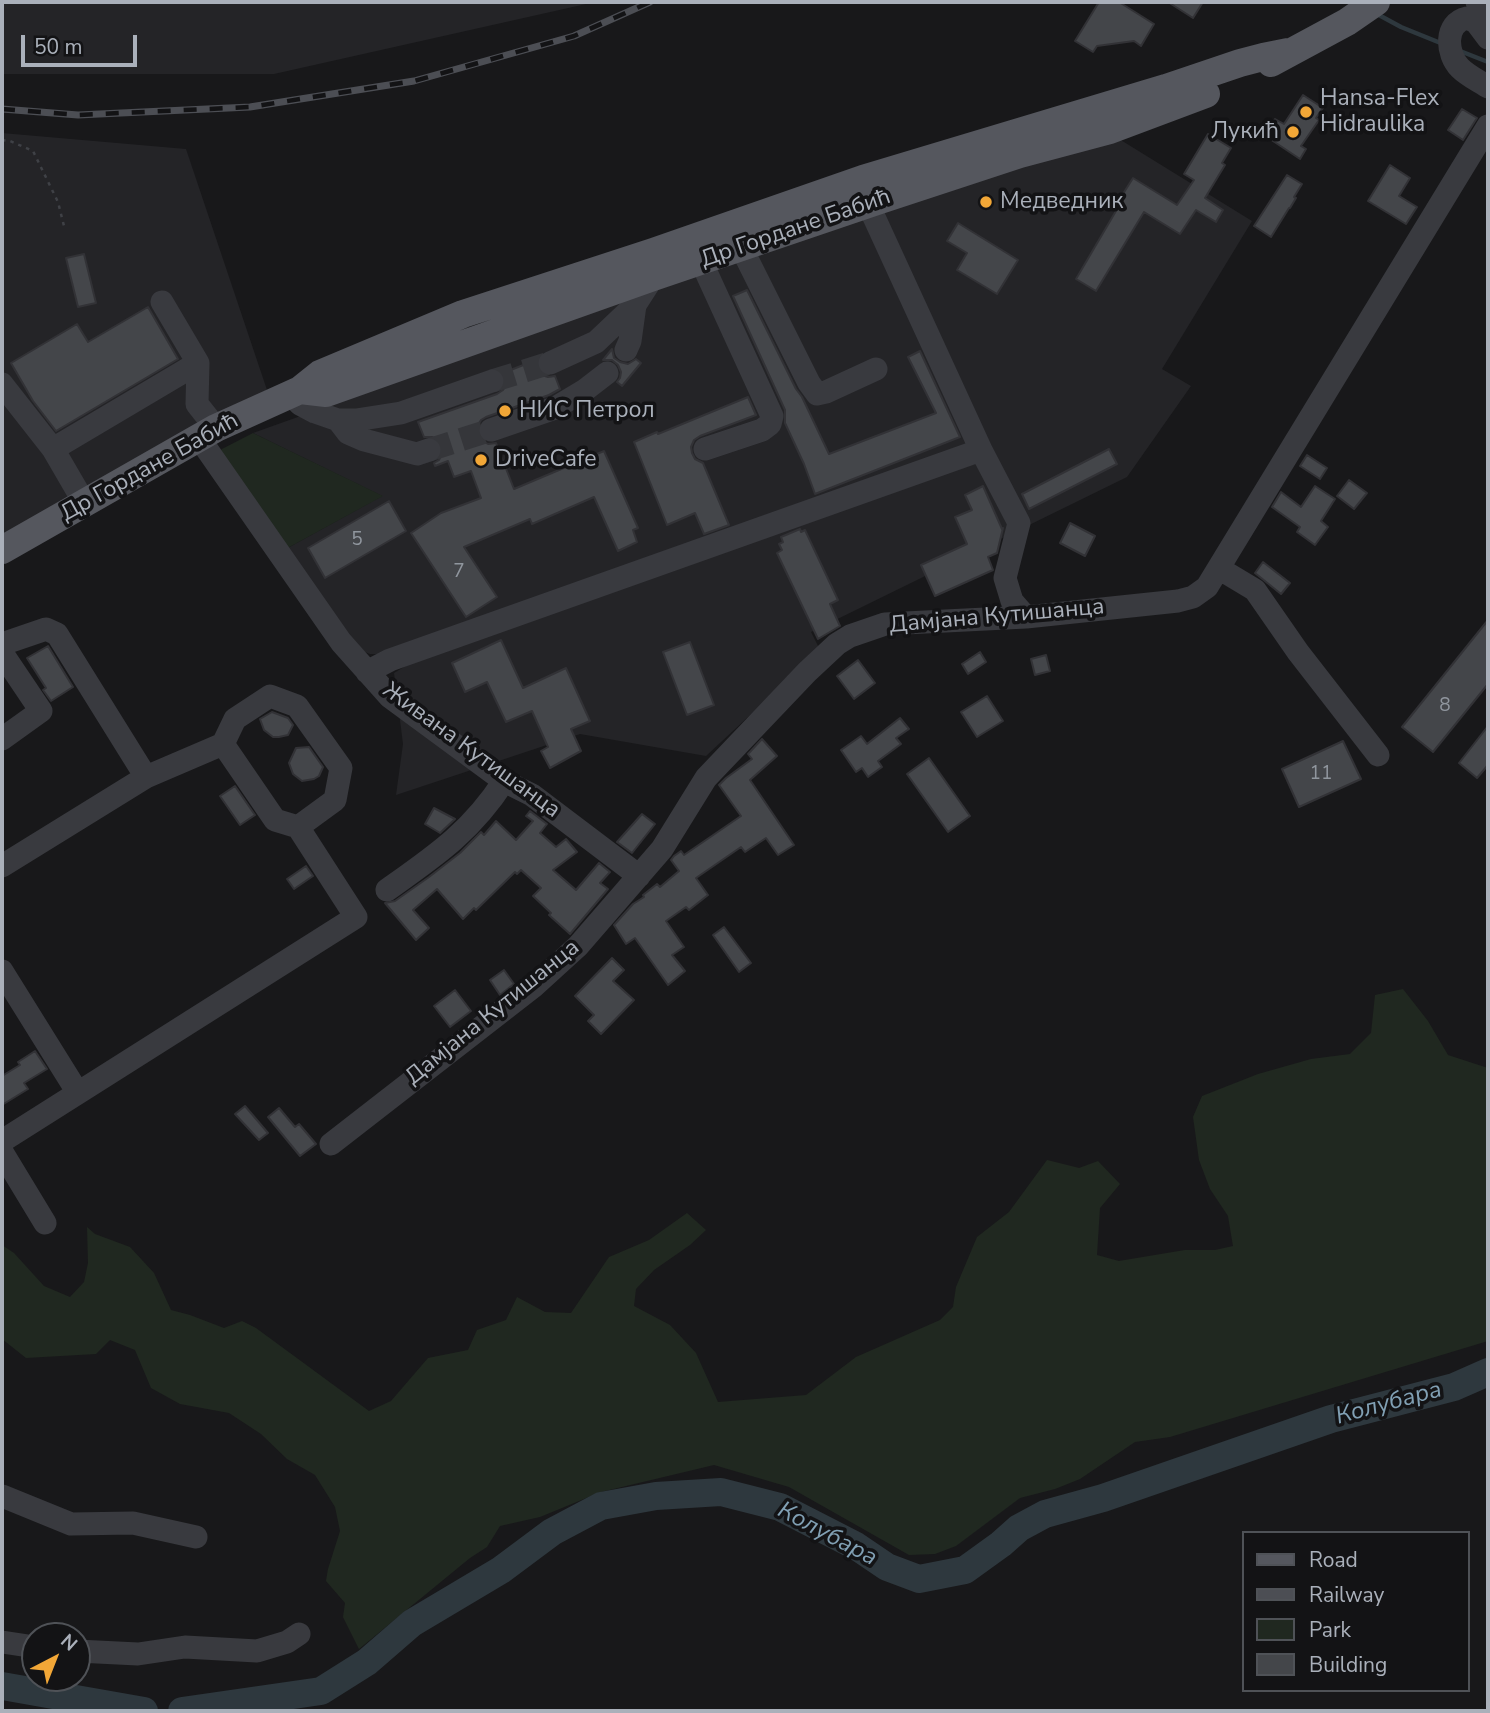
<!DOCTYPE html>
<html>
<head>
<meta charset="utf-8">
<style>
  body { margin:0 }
  #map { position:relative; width:1490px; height:1713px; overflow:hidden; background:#18181a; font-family:"Nunito Sans",sans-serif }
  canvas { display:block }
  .frame { position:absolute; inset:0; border:4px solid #aab0ba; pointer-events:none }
  .legend { position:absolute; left:1242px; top:1531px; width:228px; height:161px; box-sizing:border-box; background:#131315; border:2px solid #4f5257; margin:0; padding:9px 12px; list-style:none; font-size:21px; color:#aab0ba }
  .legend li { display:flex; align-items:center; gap:14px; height:35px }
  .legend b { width:35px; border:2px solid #4f5257 }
  .north { position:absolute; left:21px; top:1622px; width:70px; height:70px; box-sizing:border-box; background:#131315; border:2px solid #4f5257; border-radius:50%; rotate:42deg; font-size:19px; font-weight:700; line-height:28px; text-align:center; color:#aab0ba }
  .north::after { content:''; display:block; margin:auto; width:24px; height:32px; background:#f2a737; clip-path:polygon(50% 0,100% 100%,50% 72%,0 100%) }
  .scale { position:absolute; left:21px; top:35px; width:116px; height:32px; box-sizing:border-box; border:4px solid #aab0ba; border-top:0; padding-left:9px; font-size:21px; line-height:24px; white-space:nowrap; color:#aab0ba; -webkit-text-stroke:5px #131315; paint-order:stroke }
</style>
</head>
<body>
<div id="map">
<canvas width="1490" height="1713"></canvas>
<div class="frame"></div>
<ul class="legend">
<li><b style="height:9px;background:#55575e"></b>Road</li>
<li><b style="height:9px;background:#4c4e54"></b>Railway</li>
<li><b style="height:19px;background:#202820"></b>Park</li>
<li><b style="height:19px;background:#44464a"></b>Building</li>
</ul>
<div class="north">N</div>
<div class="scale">50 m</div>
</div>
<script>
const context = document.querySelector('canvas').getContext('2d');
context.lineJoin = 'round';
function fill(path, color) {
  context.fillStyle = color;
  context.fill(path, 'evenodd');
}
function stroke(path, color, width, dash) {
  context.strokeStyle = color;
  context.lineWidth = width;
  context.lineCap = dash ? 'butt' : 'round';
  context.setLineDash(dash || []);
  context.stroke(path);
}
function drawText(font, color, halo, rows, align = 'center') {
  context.font = font + ' "Nunito Sans",sans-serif';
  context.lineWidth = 7;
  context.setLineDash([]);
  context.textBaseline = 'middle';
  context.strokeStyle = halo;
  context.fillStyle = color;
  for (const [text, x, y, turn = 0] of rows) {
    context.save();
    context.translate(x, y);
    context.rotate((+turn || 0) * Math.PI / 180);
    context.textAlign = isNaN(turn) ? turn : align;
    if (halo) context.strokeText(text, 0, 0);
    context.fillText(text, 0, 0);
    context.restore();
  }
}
const built = new Path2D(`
  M2,2H595L274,74H2Z
  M2,133L186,149L267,390L2,550Z
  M1111,134L1252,221L1162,369L1191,386L1127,477L811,632L820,650L706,756L580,734L396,795L403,744L394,673L492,614L389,654H370L348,646L284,550L382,496L253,433L699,274Z`);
const green = new Path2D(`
  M253,433L383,496L284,550L219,453L222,449Z
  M1403,989L1428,1021L1448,1055L1488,1068V1341L1170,1437L1135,1442L1080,1479L1055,1489L1020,1498L956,1546L935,1554L909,1555L789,1487L714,1465L601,1492L540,1517L500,1526L487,1547L470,1558L359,1649L343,1617L345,1603L326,1581L328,1569L340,1531L335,1507L315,1475L287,1459L261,1434L229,1413L180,1404L151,1388L135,1350L110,1340L96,1354L26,1358L2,1339V1245L14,1253L44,1286L70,1297L84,1282L88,1263L87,1227L95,1234L130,1247L154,1273L171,1310L190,1315L224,1328L242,1321L256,1328L369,1411L391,1401L428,1358L468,1350L477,1330L506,1320L517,1297L545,1312L571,1313L609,1257L649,1240L687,1213L706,1230L690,1245L654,1270L636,1289L634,1306L670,1325L696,1353L718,1402L806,1395L856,1357L940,1320L953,1307L956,1287L977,1237L1009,1212L1047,1160L1079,1168L1098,1161L1120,1184L1100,1208L1097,1255L1119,1261L1185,1250H1215L1233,1246L1228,1216L1210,1189L1199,1160L1193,1117L1202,1096L1258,1074L1311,1059L1350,1054L1371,1033L1375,995Z`);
const stream = new Path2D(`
  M1377,14L1401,27L1443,44
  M1460,51L1488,62`);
const river = new Path2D(`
  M2,1686L144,1711
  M182,1711L321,1691L367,1662L412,1623L501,1570L552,1532L601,1506L656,1496L721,1492L780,1507L856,1546L887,1567L919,1579L965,1570L1001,1544L1019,1528L1045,1514L1103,1498L1331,1419L1454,1387L1488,1372`);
const building = new Path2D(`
  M1099,2H1119L1154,24L1141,46L1134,41L1097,46L1093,52L1075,41Z
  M1168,2H1203L1193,18Z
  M1303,95L1323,108L1316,118L1319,120L1301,146L1306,149L1300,159L1264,135L1275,119L1284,124Z
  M1462,109L1477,118L1463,140L1448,130Z
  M1208,134L1231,148L1222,163L1225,165L1205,198L1223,210L1216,222L1196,210L1180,234L1144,212L1096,291L1076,279L1123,199L1121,197L1133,178L1177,205L1194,180L1184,174Z
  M1390,165L1410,178L1399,196L1417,207L1406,224L1368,201Z
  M1287,175L1302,184L1294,197L1296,198L1290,208H1289L1271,237L1254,226Z
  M958,223L1018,260L997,294L957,270L967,253L947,241Z
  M84,254L96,303L78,307L66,258Z
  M747,290L796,389L802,397L829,454L936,413L908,357L920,351L960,437L815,494L804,464L785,423V410L733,296Z
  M148,307L178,359L56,431L33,401L11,363L77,324L88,342Z
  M612,349L614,358L620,362L628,364L636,359L641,363L622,386L617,382L620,378L621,372L618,365L612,360H603Z
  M536,360L538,369L542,375L548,377L555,376L560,389L549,395L486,417L481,420L477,427L478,435L481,440L488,444L496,443L514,489L604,451L638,528L633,530L637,542L618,551L594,497L532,524L530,519L464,547L497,597L466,617L411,533L441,513L481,498L471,471L454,477L448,461L435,466L434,463L439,460L442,453V445L439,440L432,437H424L418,422L497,394L503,390L506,384L505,377L503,373Z
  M748,397L756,415L700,436L694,440L691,447L692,453L695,459L703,463L729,525L704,534L695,513L667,525L634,442L657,432L658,434Z
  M1109,449L1117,464L1029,509L1022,494Z
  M1307,455L1327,468L1320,479L1300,466Z
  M1349,480L1367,493L1354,509L1337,496Z
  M983,486L1002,529L1003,528L997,553L988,557L993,570L935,596L921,565L967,544L955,517L972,510L965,495Z
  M1315,486L1335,499L1321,521L1328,527L1315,545L1297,532L1300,527L1272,507L1281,492L1301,507Z
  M389,501L406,531L325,578L308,548Z
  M1070,523L1095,536L1085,556L1060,543Z
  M800,529L801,532L805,530L838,600L830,604L840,626L818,639L777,553L782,550L779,544L783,542L781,537Z
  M1263,562L1290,583L1281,594L1255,573Z
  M1488,620V684L1433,752L1402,727Z
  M501,640L523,688L566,668L590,721L571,729L581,751L550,768L541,751L548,747L532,711L506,722L487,682L465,692L452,663Z
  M690,642L714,705L687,715L663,652Z
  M48,646L73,687L51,701L43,690L46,688L27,658Z
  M980,652L986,662L968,674L962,664Z
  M1046,655L1050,671L1035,675L1031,659Z
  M858,660L875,683L854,699L837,676Z
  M987,696L1003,721L977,737L961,712Z
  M272,712L288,718L293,725L288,735L279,737H273L264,730L260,719Z
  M900,718L909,729L896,738L901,744L878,761L882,767L868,777L862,768L856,772L841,750L861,736L867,744Z
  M1488,726V765L1477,778L1459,763Z
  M762,739L777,756L750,780L794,845L778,855L766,838L745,852L741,847L696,878L708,895L689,910L686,907L666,921L684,947L672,955L685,971L668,985L635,938L626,944L614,925L633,904L644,897L643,895L657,884L660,887L679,871L671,860L674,856L681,851L684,855L741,816L719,785L726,778L752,759L748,754Z
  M1343,741L1361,779L1299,807L1282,769Z
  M309,747L323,767L319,776L314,779L302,781L293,774L289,763L296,748Z
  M929,758L970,816L948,832L907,774Z
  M235,786L255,815L240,825L220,796Z
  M434,808L455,819L440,833L425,824Z
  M530,811L547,824L540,833L556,847L566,839L577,852L553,870L576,890L599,863L610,872L600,883L608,889L570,934L549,915L551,913L533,896L541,888L521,870L517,874L515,872L476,910L474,908L463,919L437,889L413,910L429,928L416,940L385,903L395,901L429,877L460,853L481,832L484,835L496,821L516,840L533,821L526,816Z
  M642,814L655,824L632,853L617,842Z
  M306,866L313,876L294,889L287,879Z
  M724,927L751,963L739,972L713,935Z
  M612,958L624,970L613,981L634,1000L601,1034L588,1021L594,1015L575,996Z
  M504,970L514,984L500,995L490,980Z
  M455,990L471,1011L450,1027L434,1006Z
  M35,1051L47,1069L24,1083L28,1089L2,1105V1076L20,1065L18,1062Z
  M245,1106L268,1133L259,1140L235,1114Z
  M279,1108L295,1127L299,1124L316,1144L300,1156L268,1117Z`);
const minorTunnel = new Path2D(`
  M492,381L550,363
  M429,450L491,430`);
const path = new Path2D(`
  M2,140L10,141L33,151L58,202L64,226`);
const minor = new Path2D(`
  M1477,2L1488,10
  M1488,38L1476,22L1467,18C1444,23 1446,54 1460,68C1468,76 1479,81 1488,87
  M735,232L741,247L809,383L817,394L826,392L876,369
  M701,261L772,416L770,424L762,430L705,449
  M162,302L198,363L197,404L216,428
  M626,350L630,341L635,305
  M550,363L596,342L635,305L653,277
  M2,384L53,449L198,363
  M291,394L300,404L315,412L338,420H356L401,413L492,381
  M338,420L348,433L364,440L417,454L429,450
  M491,430L555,408L585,390L607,373
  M199,438L341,642L390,697L504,781L532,795L639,876
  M53,449L85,504
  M981,450L1019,523L1005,578L1012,601L1026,617
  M1220,569L1255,590L1298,652L1378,755
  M2,644L46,629L57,634L146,777
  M2,653L41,711L2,739
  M367,672L390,660L981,450L868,204
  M2,866L146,777L223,744
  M387,890C435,856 471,832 504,781
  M2,971L78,1093
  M2,1141L356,917L298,827L335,800L341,768L297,706L270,696L235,719L223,744L275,820L298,827
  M331,1144L533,987L578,946L662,849L706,778L807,672L837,644L850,636L885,624L1026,617L1178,601L1193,597L1207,587L1488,126
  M2,1152L45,1223
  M2,1496L71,1524L133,1523L196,1537
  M2,1642L35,1647
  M77,1651L138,1654L185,1647L257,1651L287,1642L299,1634`);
const major = new Path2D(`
  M1271,63L1347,22L1376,2
  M300,390L326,393L653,277L880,200L1020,154L1110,130L1206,94
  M2,550L216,428L300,390L320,374L463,314L653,252L863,179L1166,88L1240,63L1263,57L1288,52`);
const rail = new Path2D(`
  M2,109L78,115L250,107L414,81L574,36L650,2`);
const markers = [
  [1306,112,7,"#f2a737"],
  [1293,132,7,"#f2a737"],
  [986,202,7,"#f2a737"],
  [505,411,7,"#f2a737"],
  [481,460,7,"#f2a737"]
];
const numberNames = [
  ["5",357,540],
  ["7",459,572],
  ["8",1445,706],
  ["11",1321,774]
];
const poiNames = [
  ["Hansa-Flex",1320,99],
  ["Hidraulika",1320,125],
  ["Лукић",1279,132,"right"],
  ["Медведник",1000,202],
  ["НИС Петрол",519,411],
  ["DriveCafe",495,460]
];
const streetNames = [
  ["Др Гордане Бабић",796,229,-19],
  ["Др Гордане Бабић",150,468,-29],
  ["Дамјана Кутишанца",997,617,-5],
  ["Живана Кутишанца",471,751,36],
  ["Дамјана Кутишанца",493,1013,-39]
];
const waterNames = [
  ["Колубара",1389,1404,-15],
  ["Колубара",827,1535,28]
];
fill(built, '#242427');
fill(green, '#202820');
stroke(stream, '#2e383e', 4.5);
stroke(river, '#2e383e', 28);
fill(building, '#44464a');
stroke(building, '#323236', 2);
stroke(minorTunnel, '#35363a', 23, [23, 11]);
stroke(path, '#3f4146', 2.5, [3.5, 5]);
stroke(minor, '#393a3f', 23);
stroke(major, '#55575e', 28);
stroke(rail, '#4c4e54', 7);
stroke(rail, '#131315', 4.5, [13]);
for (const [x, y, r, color] of markers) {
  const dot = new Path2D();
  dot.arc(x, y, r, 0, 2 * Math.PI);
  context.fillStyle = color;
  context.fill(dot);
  stroke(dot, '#131315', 2.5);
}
drawText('19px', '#90969e', null, numberNames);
drawText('23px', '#aab0ba', '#131315', poiNames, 'left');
drawText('23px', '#aab0ba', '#131315', streetNames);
drawText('italic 24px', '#81a0b4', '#131315', waterNames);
</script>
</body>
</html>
